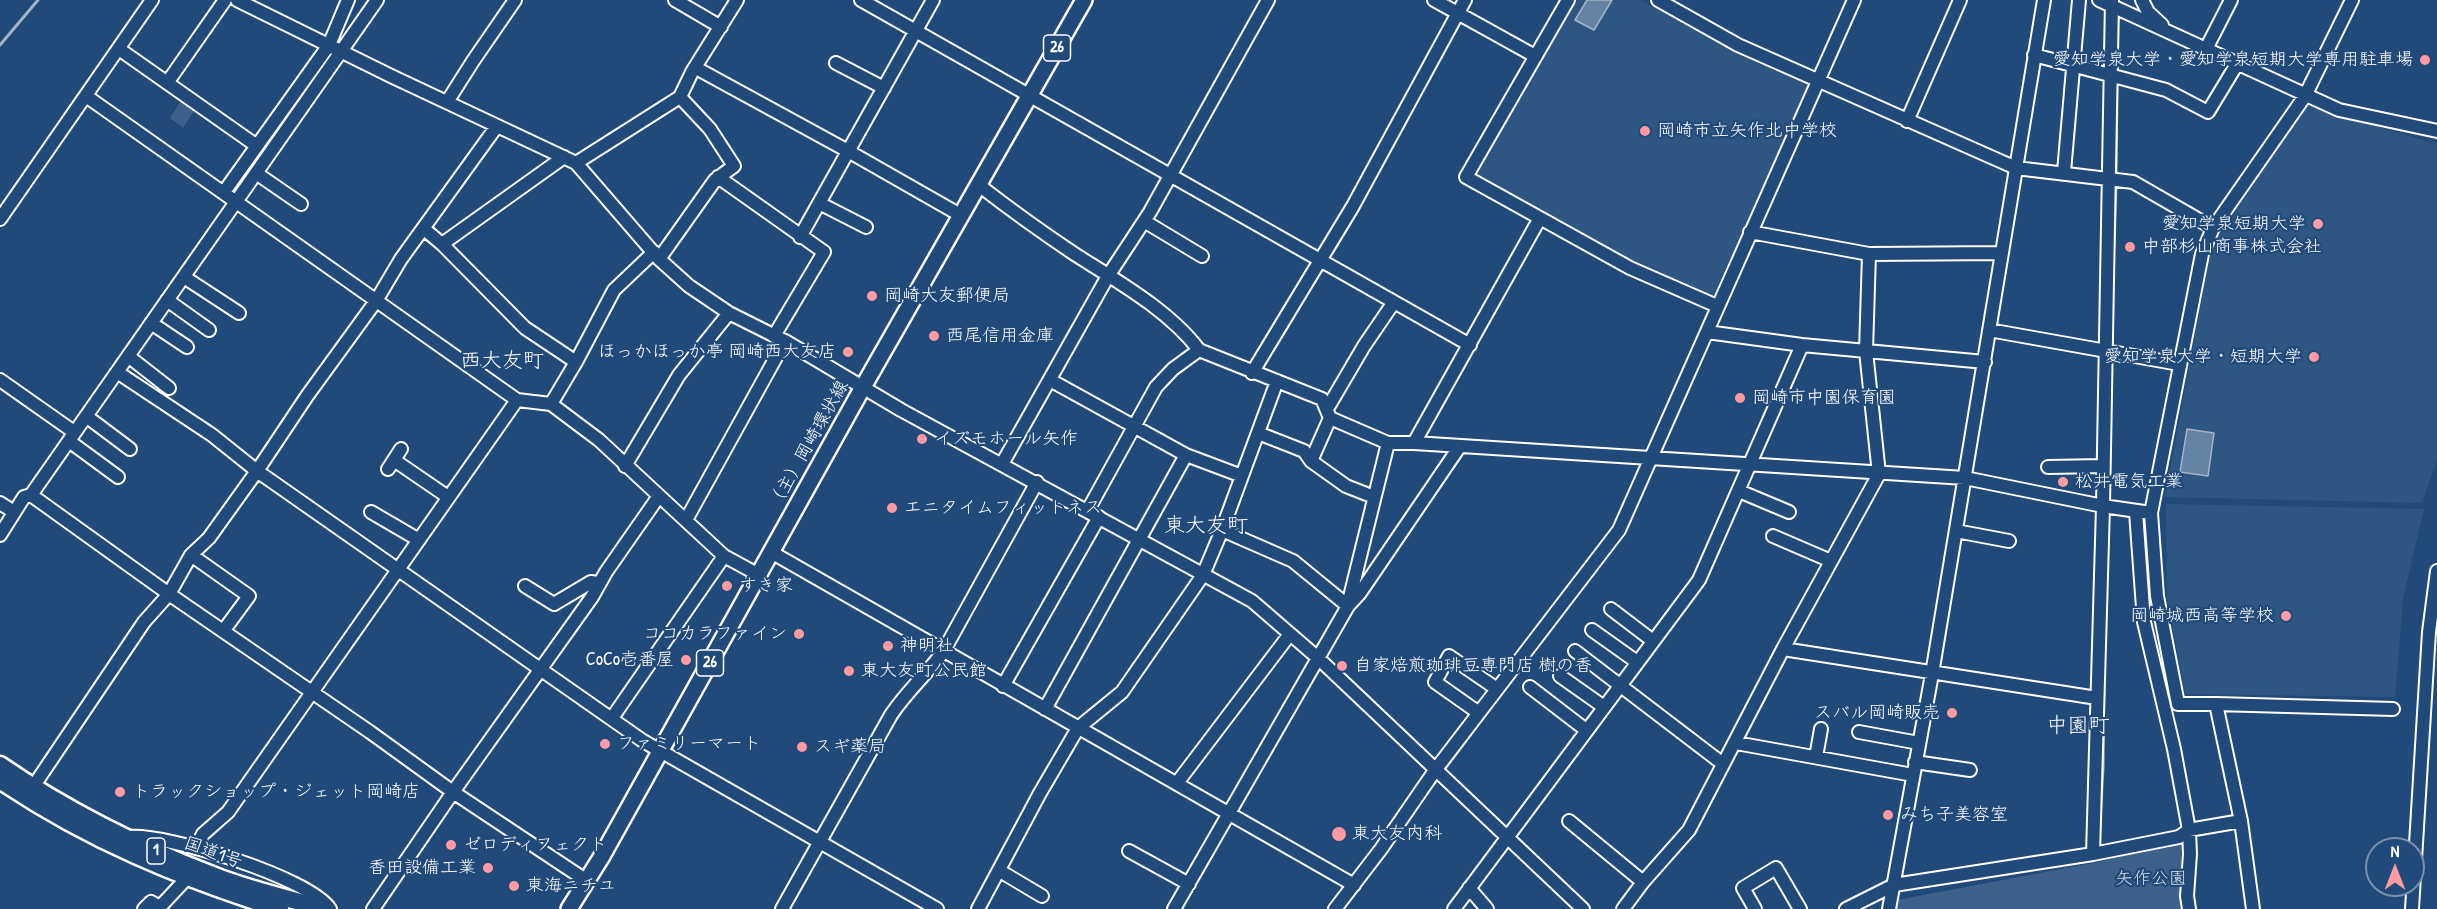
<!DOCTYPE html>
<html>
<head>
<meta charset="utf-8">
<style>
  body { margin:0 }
  #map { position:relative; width:2437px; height:909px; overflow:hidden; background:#1f4a7a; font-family:"Patrick Hand",sans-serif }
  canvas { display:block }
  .north { position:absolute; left:2365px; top:837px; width:60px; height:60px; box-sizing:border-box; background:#1f4a7a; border:2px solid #7992af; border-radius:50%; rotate:0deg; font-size:16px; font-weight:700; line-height:24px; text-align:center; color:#fff }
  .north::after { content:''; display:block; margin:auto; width:21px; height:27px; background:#ff9aa2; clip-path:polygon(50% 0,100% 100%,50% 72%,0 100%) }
</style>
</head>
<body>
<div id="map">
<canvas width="2437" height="909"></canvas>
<div class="north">N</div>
</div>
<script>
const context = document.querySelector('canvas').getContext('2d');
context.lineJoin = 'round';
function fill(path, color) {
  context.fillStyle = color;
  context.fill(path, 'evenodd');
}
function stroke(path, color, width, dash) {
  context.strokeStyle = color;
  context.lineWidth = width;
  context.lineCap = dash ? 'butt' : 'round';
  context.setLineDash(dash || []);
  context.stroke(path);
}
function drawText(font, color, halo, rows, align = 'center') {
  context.font = font + ' "Patrick Hand","Klee One",sans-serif';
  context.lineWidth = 4.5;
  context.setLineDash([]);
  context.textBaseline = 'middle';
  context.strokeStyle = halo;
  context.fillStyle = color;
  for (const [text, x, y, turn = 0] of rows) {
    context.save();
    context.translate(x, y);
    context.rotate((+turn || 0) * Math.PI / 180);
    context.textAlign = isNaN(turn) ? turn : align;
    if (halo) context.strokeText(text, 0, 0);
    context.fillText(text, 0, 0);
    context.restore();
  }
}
const built = new Path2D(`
  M1577,0H1641L1724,47L1807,83L1809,87L1712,297L1640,265L1475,175Z
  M2305,105L2437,144V459L2422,503L2165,497L2210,255L2222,232Z
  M2166,504L2424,509L2403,598L2395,697L2185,694L2167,597Z`);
const green = new Path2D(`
  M182,99L196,108L183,128L170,118Z
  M2182,841L2180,895L2182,909H1895L1897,900L2098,862Z`);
const water = new Path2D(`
  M1587,0H1612L1594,30L1575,20Z
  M2187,429L2214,433L2208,476L2180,472Z`);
const stream = new Path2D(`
  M0,45L38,0
  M2117,73L2118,14
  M2116,175L2117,80
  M2114,247L2116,182
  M1444,770L1485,715
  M1426,794L1438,778
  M2099,838L2103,768L2104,665`);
const minor = new Path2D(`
  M237,0L391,76L576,163L659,259L689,286L729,313L785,341L901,410L1252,601L1318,658L1583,909
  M675,0L721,27
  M861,0C1064,114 1267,229 1470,345
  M1434,0L1535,56
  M1568,0L1466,177L1630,268L1717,306
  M1658,0L1738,45L2016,168L2133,182L2213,228
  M2099,0L2339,110L2437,131
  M2142,0L2148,12L2162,25
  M119,49L257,146
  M2206,49L2231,0
  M2034,55L2166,90L2208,112L2237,64
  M836,63L884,88
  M696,68L848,151L962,216
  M167,83L225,0
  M86,96L517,400L551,404L599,440L724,556L759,575
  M447,102L473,61L515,0
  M1907,121L1960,0
  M576,163L680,97L692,72L737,0
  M2064,172L2079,0
  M256,173L301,204
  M718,177L824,252L774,336
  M980,186C1011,210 1043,233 1076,255C1117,281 1170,311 1199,350L1322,399L1330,418L1388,443H1414L1965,478L2103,506L2151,513
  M224,192L329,45L348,0
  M819,203L866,227
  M0,219L152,0
  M1144,221L1202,256
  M424,229L442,244L525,328L576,362
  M1750,232L1869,254L2002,253
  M800,237L933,0
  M442,244L564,157
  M659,259L715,180L734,166L710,129L680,97
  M184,277L239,313
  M167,300L209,330
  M151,323L187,347
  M1989,330L2179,364
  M1707,332L1802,345L1985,362
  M128,356L169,388
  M117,372L212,435L257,471L643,741L937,909
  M1252,373L1353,206L1465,0
  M0,380L74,432
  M1050,380L1186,455L1242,476
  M551,404L576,362L614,290L654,252
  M1327,409L1364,346L1394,302
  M86,416L130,449
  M1258,433L1304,451L1311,461L1346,486L1374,497
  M69,441L118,477
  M1414,443L1540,218
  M394,460L448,497
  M1311,461L1330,418
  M1002,464L1108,276L1150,212L1268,0
  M625,466L679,375L729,313
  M2048,467L2103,466
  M388,469L401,449
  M1739,491L1789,512
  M31,495L169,594L370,732L453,792L587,881
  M0,503L14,512
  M1088,510L1156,387L1173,369L1199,350
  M371,512L419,540
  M2136,512L2144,622L2174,749L2189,830L2190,854L2187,896L2189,909
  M686,520L785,341
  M1222,530L1293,561L1348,606
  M1956,531L2009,541
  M0,535L24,497L31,495L377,0
  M1773,536L1831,561
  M771,552L1354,885
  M191,555L249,596L224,630
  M525,586L554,604L591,582L598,583
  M1348,605L1388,443
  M1611,609L1653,641
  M1592,630L1637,662
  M1783,649L2097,698
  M1575,651L1723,764
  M1560,676L1604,707
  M1003,686L1099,517
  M1530,687L1586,730
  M2216,704L2393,709
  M1045,709L1186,455
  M1479,713L1435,682L1449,656L1497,689
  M612,718L724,556
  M1859,732L1919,743
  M1736,743L1913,775
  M1816,757L1821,729
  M1915,762L1970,770
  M1177,783L1290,634
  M33,787L144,622L169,594L191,555L209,538L257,471L307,396L376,301L401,259L497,126
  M1569,821L1643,882
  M130,837C168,834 310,878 330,909
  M197,846L203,834L228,812L517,400
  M1129,851L1189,884
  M2093,854L2103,506L2112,0
  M1000,871L1042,896
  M1469,888L1487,909
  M144,909L151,902L160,907
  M158,909L187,878
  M373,909L453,792L592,597L606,572L659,496
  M782,909L891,715C907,691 926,675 943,652L1037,482
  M978,909L1040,793L1078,728L1122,692L1203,575L1222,530L1277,381
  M1174,909L1348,606L1360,593L1460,446
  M1335,909L1381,849L1436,769L1619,530L1854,0
  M1454,909L1699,580L1802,345
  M1623,909L1643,882L1689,830L1783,649L1879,474L1866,351L1869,254
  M1755,909L1743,888L1776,868L1800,909
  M1846,909L1894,885L2093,854L2179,837L2189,830L2241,821
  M1889,909L1932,674L2044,0
  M2253,909L2241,821L2216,704H2178L2157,596L2151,513L2202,254L2213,228L2305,96L2352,0
  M2412,909L2429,632L2437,571`);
const major = new Path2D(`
  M569,909L602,856L863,387L1084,0`);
const highway = new Path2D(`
  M0,765C67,811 139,847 215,876C250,890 288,898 325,909
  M0,780C87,839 180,878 280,909`);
const markers = [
  [2425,60,6,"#ff9aa2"],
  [1645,131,6,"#ff9aa2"],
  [2318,224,6,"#ff9aa2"],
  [2130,247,6,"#ff9aa2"],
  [872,296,6,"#ff9aa2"],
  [934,336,6,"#ff9aa2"],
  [848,352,6,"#ff9aa2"],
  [2314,357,6,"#ff9aa2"],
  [1740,398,6,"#ff9aa2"],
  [922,439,6,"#ff9aa2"],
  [2063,482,6,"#ff9aa2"],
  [892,508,6,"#ff9aa2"],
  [727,586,6,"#ff9aa2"],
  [2286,616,6,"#ff9aa2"],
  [799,634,6,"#ff9aa2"],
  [888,646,6,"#ff9aa2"],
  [686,660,6,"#ff9aa2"],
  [1342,666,6,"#ff9aa2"],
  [849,671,6,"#ff9aa2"],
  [1952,713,6,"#ff9aa2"],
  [605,744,6,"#ff9aa2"],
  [802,747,6,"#ff9aa2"],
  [120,792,6,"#ff9aa2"],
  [1888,815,6,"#ff9aa2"],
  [1339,834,8,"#ff9aa2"],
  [451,845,6,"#ff9aa2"],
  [488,868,6,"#ff9aa2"],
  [514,886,6,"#ff9aa2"]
];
const shields = [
  [1057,48,27],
  [710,663,27],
  [156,851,18]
];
const shieldNames = [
  ["26",1057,48],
  ["26",710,663],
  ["1",156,851]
];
const poiNames = [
  ["愛知学泉大学・愛知学泉短期大学専用駐車場",2413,60,"right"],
  ["岡崎市立矢作北中学校",1657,131],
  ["愛知学泉短期大学",2306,224,"right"],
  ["中部杉山商事株式会社",2142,247],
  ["岡崎大友郵便局",884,296],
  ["西尾信用金庫",946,336],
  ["ほっかほっか亭 岡崎西大友店",836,352,"right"],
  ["愛知学泉大学・短期大学",2302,357,"right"],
  ["岡崎市中園保育園",1752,398],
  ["イズモホール矢作",934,439],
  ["松井電気工業",2075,482],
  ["エニタイムフィットネス",904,508],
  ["すき家",739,586],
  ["岡崎城西高等学校",2274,616,"right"],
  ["ココカラファイン",787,634,"right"],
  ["神明社",900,646],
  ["CoCo壱番屋",674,660,"right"],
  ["自家焙煎珈琲豆専門店 樹の香",1354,666],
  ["東大友町公民館",861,671],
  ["スバル岡崎販売",1940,713,"right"],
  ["ファミリーマート",617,744],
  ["スギ薬局",814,747],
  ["トラックショップ・ジェット岡崎店",132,792],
  ["みち子美容室",1900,815],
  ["東大友内科",1352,834],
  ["ゼロディフェクト",463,845],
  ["香田設備工業",476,868,"right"],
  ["東海ニチユ",526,886]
];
const streetNames = [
  ["（主）岡崎環状線",809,445,-61],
  ["国道1号",213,853,20]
];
const parkNames = [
  ["矢作公園",2151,879]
];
const quarterNames = [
  ["西大友町",502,361],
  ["東大友町",1206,526],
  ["中園町",2078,726]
];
fill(built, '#2e5683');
fill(green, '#3c618b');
fill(water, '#6583a4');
stroke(water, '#a3b5c8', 1.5);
stroke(stream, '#a3b5c8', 3);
stroke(minor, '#fff', 16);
stroke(major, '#fff', 20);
stroke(highway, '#fff', 21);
stroke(minor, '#1f4a7a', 12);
stroke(major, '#1f4a7a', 15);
stroke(highway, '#1f4a7a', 16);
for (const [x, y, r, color] of markers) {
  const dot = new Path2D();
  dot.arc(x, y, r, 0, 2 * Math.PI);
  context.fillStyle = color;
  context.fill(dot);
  stroke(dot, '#1f4a7a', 2);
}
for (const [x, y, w] of shields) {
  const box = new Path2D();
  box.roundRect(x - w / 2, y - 13, w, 26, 4.5);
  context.fillStyle = '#1f4a7a';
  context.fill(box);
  stroke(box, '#fff', 1.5);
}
drawText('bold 16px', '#fff', null, shieldNames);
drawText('18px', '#fff', '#1f4a7a', poiNames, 'left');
drawText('18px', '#fff', '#1f4a7a', streetNames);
drawText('18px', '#d8dfe8', '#1f4a7a', parkNames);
drawText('21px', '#fff', '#1f4a7a', quarterNames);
</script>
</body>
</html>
